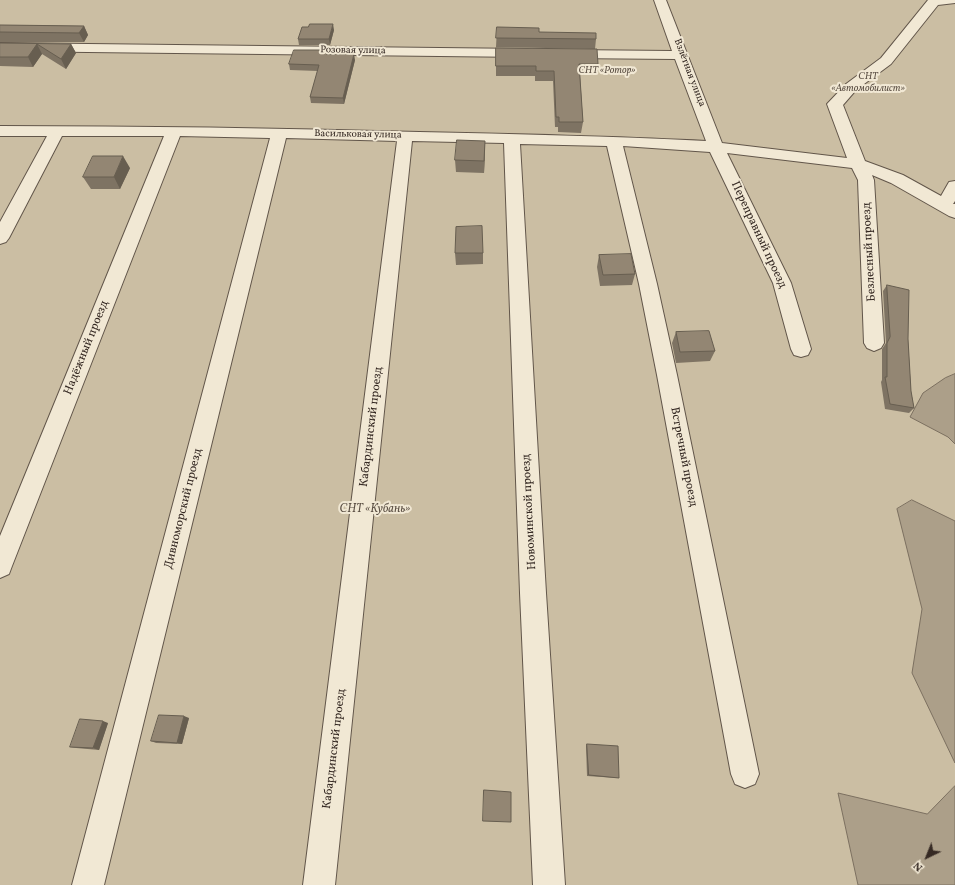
<!DOCTYPE html>
<html>
<head>
<meta charset="utf-8">
<style>
  body { margin:0 }
  #map { position:relative; width:955px; height:885px; overflow:hidden; background:#eadcbd; font-family:Vollkorn,serif }
  canvas { display:block }
  .north { position:absolute; left:907px; top:837px; width:40px; height:40px; -webkit-text-stroke:3px #f1e8d4; paint-order:stroke; rotate:223deg; font-size:11px; font-weight:700; line-height:16px; text-align:center; color:#352923 }
  .north::after { content:''; display:block; margin:auto; width:14px; height:18px; background:#352923; clip-path:polygon(50% 0,100% 100%,50% 72%,0 100%) }
</style>
</head>
<body>
<div id="map">
<canvas width="955" height="885"></canvas>
<div class="north">N</div>
</div>
<script>
const context = document.querySelector('canvas').getContext('2d');
context.lineJoin = 'round';
function fill(path, color) {
  context.fillStyle = color;
  context.fill(path, 'evenodd');
}
function stroke(path, color, width, dash) {
  context.strokeStyle = color;
  context.lineWidth = width;
  context.lineCap = dash ? 'butt' : 'round';
  context.setLineDash(dash || []);
  context.stroke(path);
}
function drawText(font, color, halo, rows, align = 'center') {
  context.font = font + ' Vollkorn,serif';
  context.lineWidth = 4;
  context.setLineDash([]);
  context.textBaseline = 'middle';
  context.strokeStyle = halo;
  context.fillStyle = color;
  for (const [text, x, y, turn = 0] of rows) {
    context.save();
    context.translate(x, y);
    context.rotate((+turn || 0) * Math.PI / 180);
    context.textAlign = isNaN(turn) ? turn : align;
    if (halo) context.strokeText(text, 0, 0);
    context.fillText(text, 0, 0);
    context.restore();
  }
}
const green = new Path2D(`
  M0,0H955V885H0Z`);
const water = new Path2D(`
  M955,374V444L948,437L910,417L923,393L945,378Z
  M912,500L955,521V763L912,673L922,609L897,509Z
  M955,786V885H858L838,793L927,814Z`);
const minor = new Path2D(`
  M654,0H666L722,143L847,158L827,104L846,84L881,58L928,0H955V3L938,5L891,64L856,90L843,105L865,161L903,175L941,196L949,182L955,181V201L953,204H955V218L949,216L891,183L872,175L874,180L884,343L881,348L874,351L867,348L864,343L858,180L852,168L727,153L791,283L811,349L808,355L801,357L794,355L791,349L773,283L710,152L623,146L657,284L677,375L759,774L755,784L745,788L735,784L731,774L657,375L639,284L607,146L520,144L546,593L565,885H533L520,593L504,143L412,141L335,885H303L397,141L286,138L104,885H72L270,138L180,136L12,566L9,574L0,578V536L164,136H62L9,238L6,242L0,244V222L47,136H0V126C140,126 279,128 419,132C515,134 610,136 706,141L675,59L567,58L562,57L560,54L562,51L567,50L672,51Z
  M0,43L527,49L532,50L534,53L532,56L527,57L0,51Z`);
const wall = new Path2D(`
  M0,25L84,26L88,35L84,42H0Z
  M497,27L539,32L596,39L595,49L496,47Z
  M334,30L330,45H299L298,39Z
  M0,43L71,44L76,53L66,69L42,54L33,67L0,66Z
  M496,48L598,64L597,75L580,74L583,122L581,133L558,132V127H555L553,81H535V76H496Z
  M327,50V54L355,60L344,104L311,103L310,97L318,71L290,70L289,64Z
  M485,141L484,173L456,172L455,160Z
  M130,168L120,189H91L83,177Z
  M455,253H483V264L456,265Z
  M599,255L635,274L632,285L600,286L597,267Z
  M887,285L908,339L911,391L914,408L909,413L885,409L881,382L882,380V349L886,343L883,291Z
  M676,332L715,351L710,361L676,363L672,343Z
  M189,718L182,744L156,743L151,741Z
  M108,723L99,750L76,748L70,747Z
  M587,744L619,778H617L587,776L586,746Z`);
const shadedWall = new Path2D(`
  M333,24L334,30L330,45L329,39Z
  M84,26L88,35L84,42L79,33Z
  M37,44L42,54L33,67L28,57Z
  M71,44L76,53L66,69L61,59Z
  M354,54L355,60L344,104L343,98Z
  M485,141V153L484,173V161Z
  M123,156L130,168L120,189L114,177Z
  M184,716L189,718L182,744L177,743Z
  M103,721L108,723L99,750L93,748Z`);
const building = new Path2D(`
  M310,24H333L329,39H298L302,27H308Z
  M0,25L84,26L79,33L0,32Z
  M497,27L539,28V32L596,33V39L496,38Z
  M0,43L71,44L61,59L37,44L28,57H0Z
  M496,48L597,49L598,64H579L583,122H559V117H556L554,71H536V66H496Z
  M294,50H327L326,54H354L343,98L310,97L319,65L289,64Z
  M457,140L485,141L484,161L455,160Z
  M93,156H123L114,177H83Z
  M482,226L483,253H455L456,227Z
  M631,254L635,274L603,275L599,255Z
  M887,285L909,290L908,339L911,391L914,408L890,404L885,377H887V343L890,337Z
  M709,331L715,351L680,352L676,332Z
  M159,715L184,716L177,743L151,741Z
  M80,719L103,721L93,748L70,747Z
  M587,744L618,746L619,778L589,775Z
  M484,790L511,792V822L483,821Z`);
const farStreetnames = [
  ["Розовая улица",353,51,1],
  ["Взлётная улица",689,73,69],
  ["Васильковая улица",358,135,1]
];
const farParknames = [
  ["СНТ «Ротор»",607,71],
  ["СНТ",868,77],
  ["«Автомобилист»",868,89]
];
const streetNames = [
  ["Переправный проезд",758,235,65],
  ["Безлесный проезд",870,252,-93],
  ["Надёжный проезд",87,348,-68],
  ["Кабардинский проезд",372,427,-83],
  ["Встречный проезд",683,457,79],
  ["Дивноморский проезд",184,509,-76],
  ["Новоминской проезд",530,512,-93],
  ["Кабардинский проезд",335,749,-83]
];
const parkNames = [
  ["СНТ «Кубань»",375,510]
];
fill(green, '#cbbea3');
fill(water, '#ac9f89');
stroke(water, '#7c7060', 1);
stroke(minor, '#62564a', 2);
fill(minor, '#f1e8d4');
fill(wall, '#7e7363');
fill(shadedWall, '#675e50');
fill(building, '#938673');
stroke(building, '#675e50', 1);
drawText('10px', '#352923', '#f1e8d4', farStreetnames);
drawText('italic 10px', '#5a4e43', '#f1e8d4', farParknames);
drawText('12px', '#352923', '#f1e8d4', streetNames);
drawText('italic 12px', '#5a4e43', '#f1e8d4', parkNames);
</script>
</body>
</html>
